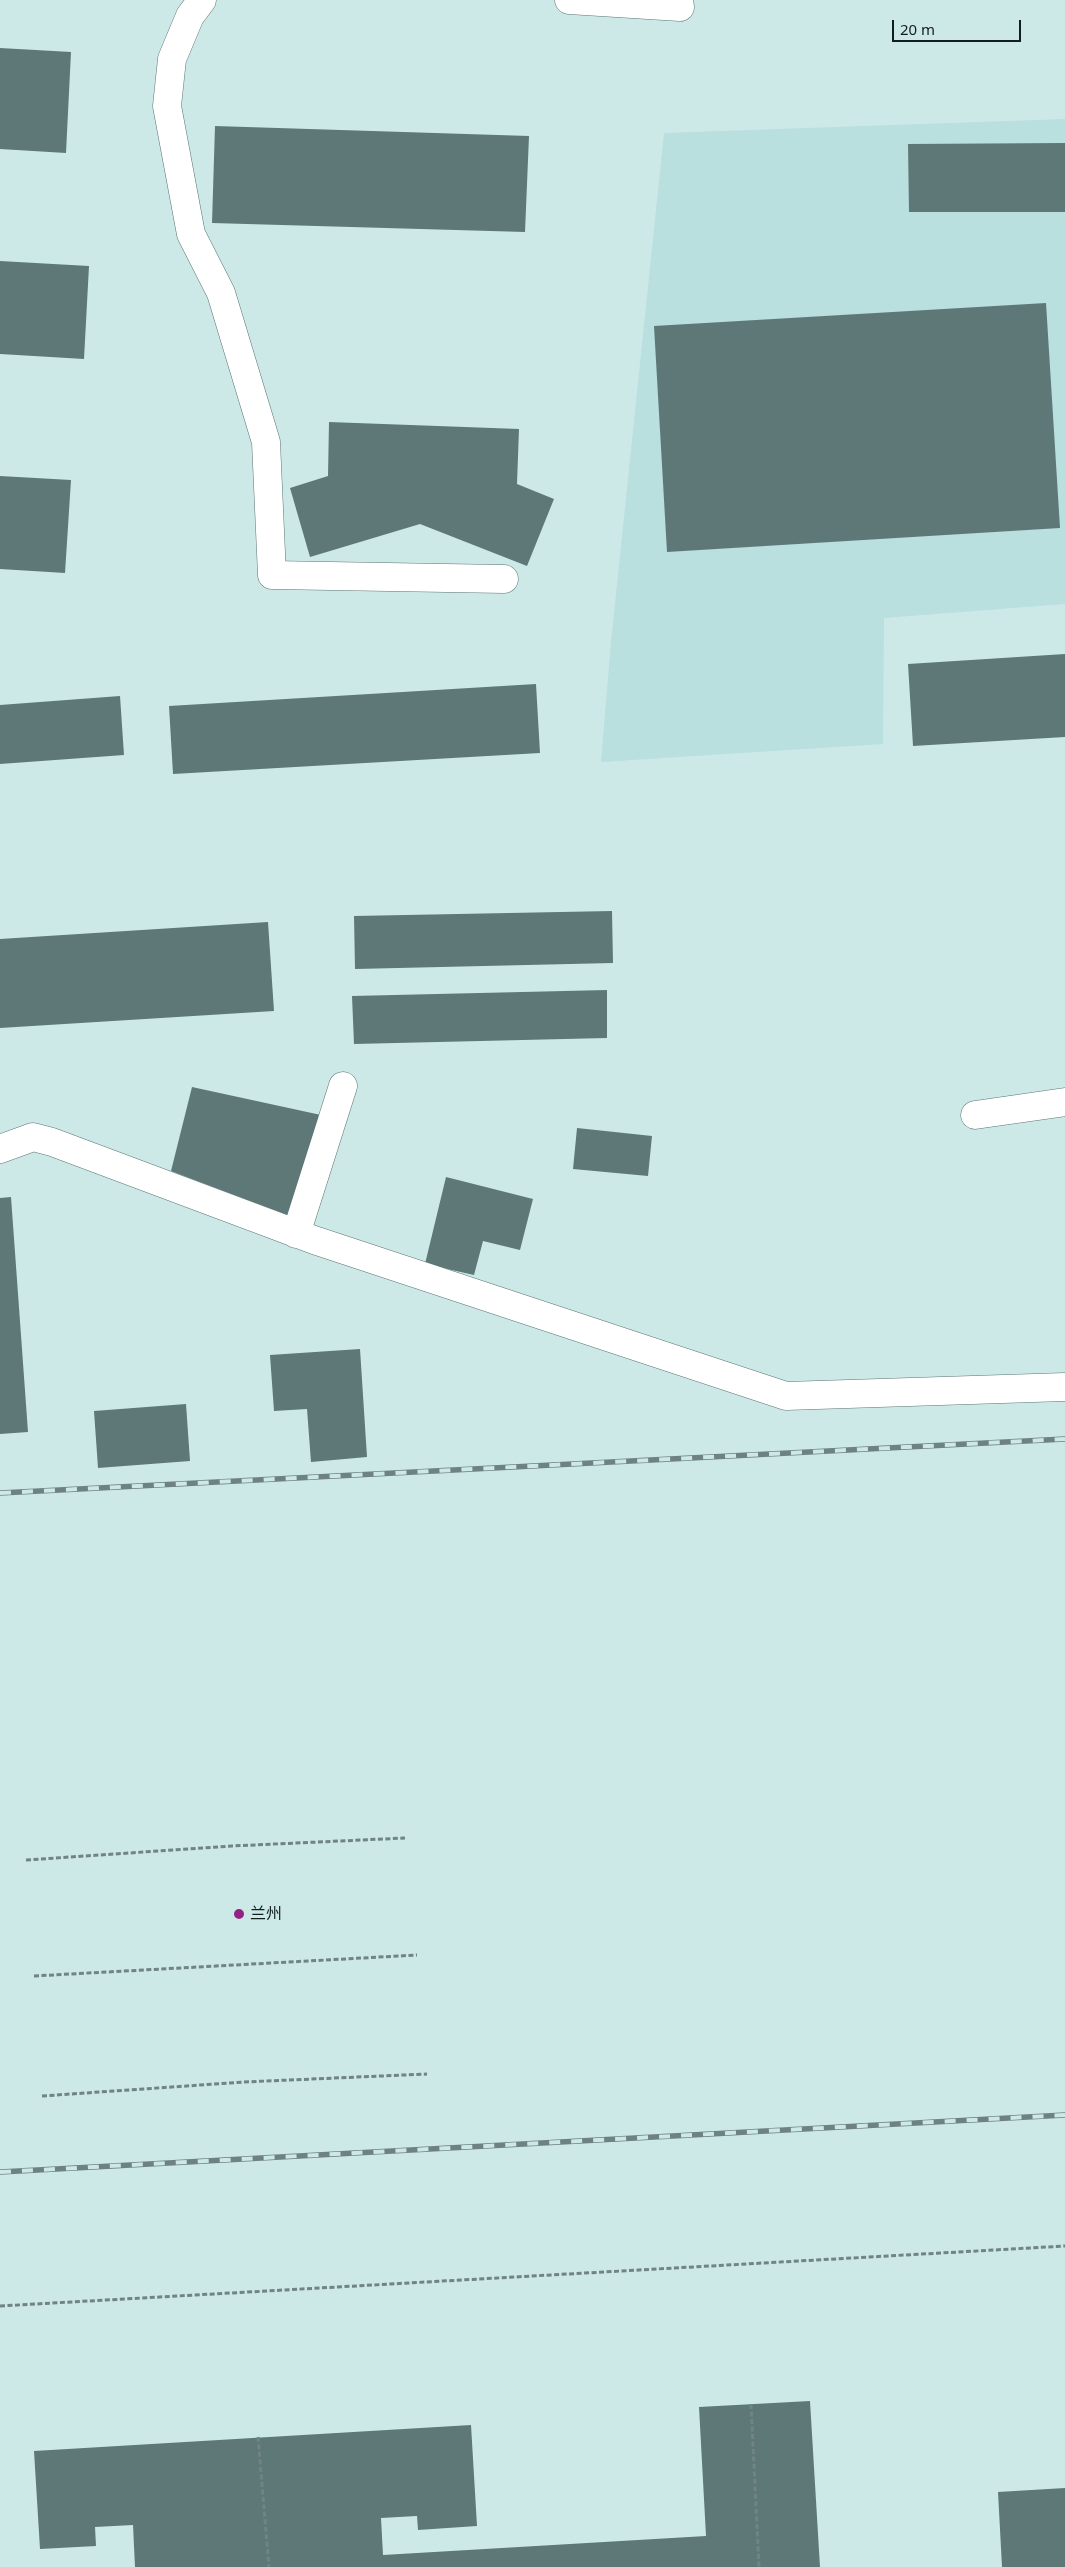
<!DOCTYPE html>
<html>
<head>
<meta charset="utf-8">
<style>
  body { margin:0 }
  #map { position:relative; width:1065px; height:2567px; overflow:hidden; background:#cce9e8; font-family:"Noto Sans",sans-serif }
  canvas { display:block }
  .scale { position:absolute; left:892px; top:20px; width:129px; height:22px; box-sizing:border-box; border:2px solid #121d1d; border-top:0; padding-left:6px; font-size:15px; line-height:18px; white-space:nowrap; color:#121d1d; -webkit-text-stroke:4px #cce9e8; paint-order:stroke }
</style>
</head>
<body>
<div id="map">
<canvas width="1065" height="2567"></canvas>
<div class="scale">20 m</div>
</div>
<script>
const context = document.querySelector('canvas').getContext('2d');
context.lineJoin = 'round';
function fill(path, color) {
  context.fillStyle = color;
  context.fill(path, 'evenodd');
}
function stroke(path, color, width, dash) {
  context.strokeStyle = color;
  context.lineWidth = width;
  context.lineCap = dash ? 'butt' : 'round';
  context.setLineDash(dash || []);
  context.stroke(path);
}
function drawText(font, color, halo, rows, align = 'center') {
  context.font = font + ' "Noto Sans","Noto Sans SC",sans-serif';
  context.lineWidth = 4.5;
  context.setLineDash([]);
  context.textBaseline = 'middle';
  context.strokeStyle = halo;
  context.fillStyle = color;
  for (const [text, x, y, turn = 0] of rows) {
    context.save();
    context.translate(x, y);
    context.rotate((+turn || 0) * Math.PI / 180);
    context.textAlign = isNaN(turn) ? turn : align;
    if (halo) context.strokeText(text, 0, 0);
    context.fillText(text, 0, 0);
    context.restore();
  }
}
const built = new Path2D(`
  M1065,119V604L884,618L883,744L601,762L611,642L664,133Z`);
const building = new Path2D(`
  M0,48L71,52L66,153L0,149Z
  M215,126L529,136L525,232L212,223Z
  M1065,143V212H909L908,144Z
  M0,261L89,266L84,359L0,354Z
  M1046,303L1060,528L667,552L654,326Z
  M329,422L519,429L517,484L554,499L527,566L420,524L310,557L290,488L328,476Z
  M0,476L71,480L65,573L0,569Z
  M1065,654V737L913,746L908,664Z
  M536,684L540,753L173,774L169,706Z
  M120,696L124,755L0,764V705Z
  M612,911L613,963L355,969L354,916Z
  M268,922L274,1011L0,1028V939Z
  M607,990V1038L354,1044L352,996Z
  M192,1087L321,1115L289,1216L171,1171Z
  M577,1128L652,1136L648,1176L573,1169Z
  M446,1177L533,1199L520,1250L483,1241L474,1275L425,1264Z
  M11,1197L28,1432L0,1434V1198Z
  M360,1349L367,1457L311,1462L307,1409L274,1411L270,1355Z
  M186,1404L190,1461L98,1468L94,1411Z
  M810,2401L820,2567H135L133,2525L95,2527L96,2546L40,2549L34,2451L471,2425L477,2526L418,2530L417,2516L381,2518L383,2555L706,2536L699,2407Z
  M1065,2488V2567H1002L998,2492Z`);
const path = new Path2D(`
  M26,1860L232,1846L405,1838
  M34,1976L417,1955
  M42,2096L244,2082L427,2074
  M0,2306L1065,2246
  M751,2404L759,2567
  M258,2437L269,2567`);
const minor = new Path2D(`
  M202,0L190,16L172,59L167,106L191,234L221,293L266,442L272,575L504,579
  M569,0L680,7L679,0
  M975,1115L1065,1102
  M0,1149L33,1137L52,1142L314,1240L786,1396L1065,1387
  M296,1234L343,1086`);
const rail = new Path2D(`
  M0,1493L1065,1439
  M0,2172L1065,2115`);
const markers = [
  [239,1914,6,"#922383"]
];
const poiNames = [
  ["兰州",250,1914]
];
fill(built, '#b9dfde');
fill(building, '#5e7877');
stroke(minor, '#5b7574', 29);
stroke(path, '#708483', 3, [5, 2.5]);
stroke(minor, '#fff', 28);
stroke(rail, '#6e8281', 5.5);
stroke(rail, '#cce9e8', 4, [11]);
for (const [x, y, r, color] of markers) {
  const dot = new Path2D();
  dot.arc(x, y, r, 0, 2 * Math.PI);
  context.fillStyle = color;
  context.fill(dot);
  stroke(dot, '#cce9e8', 2);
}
drawText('16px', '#121d1d', '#cce9e8', poiNames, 'left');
</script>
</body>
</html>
